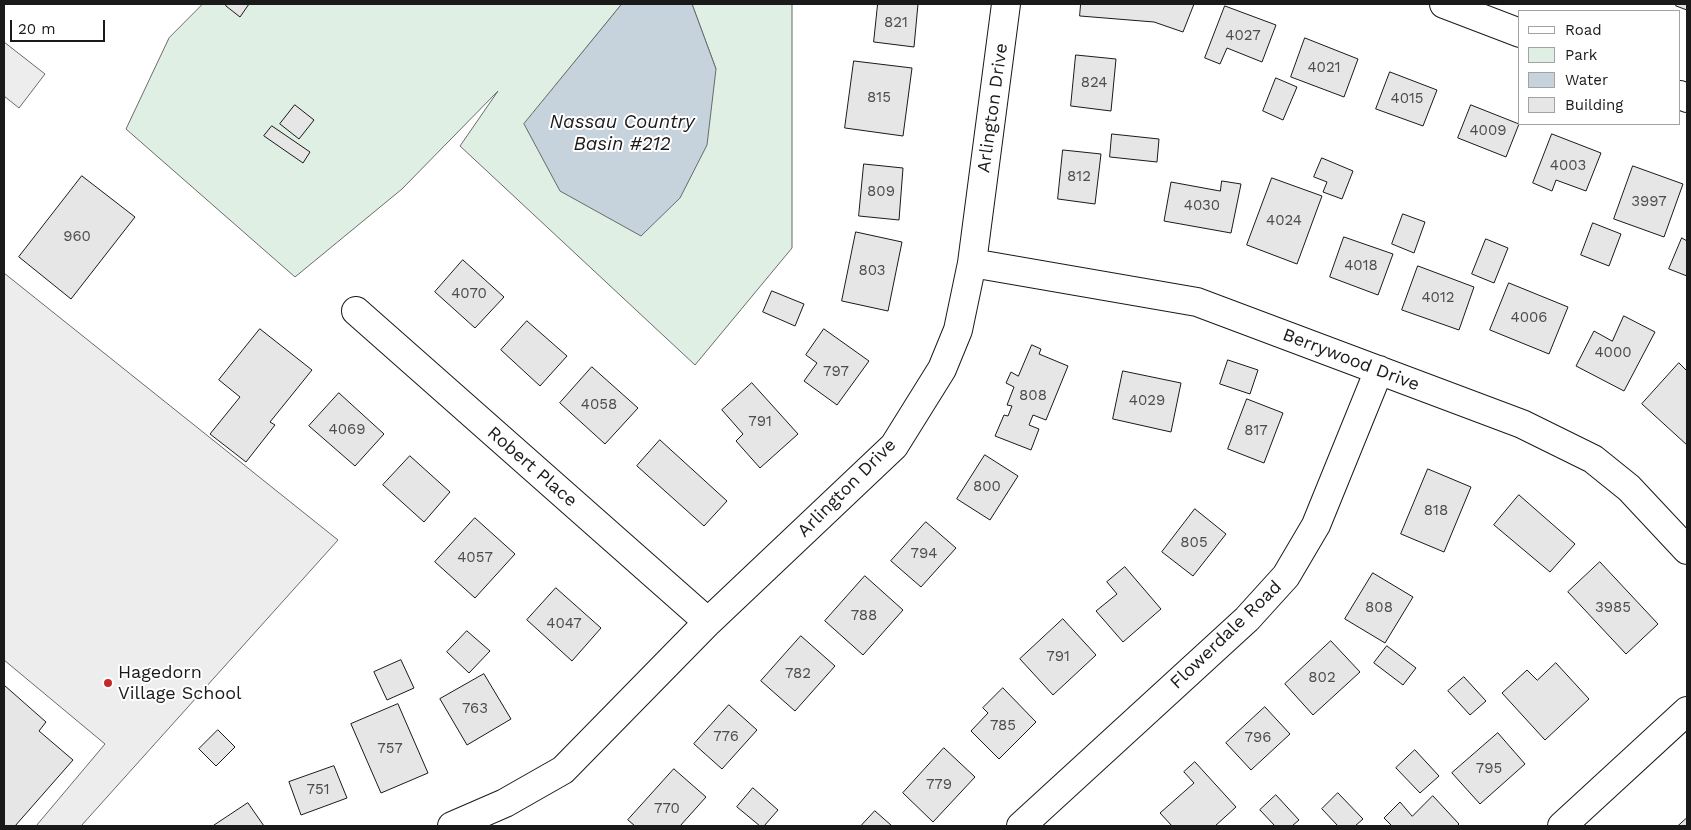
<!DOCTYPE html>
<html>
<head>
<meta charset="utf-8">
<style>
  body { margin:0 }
  #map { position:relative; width:1691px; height:830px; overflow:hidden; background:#fff; font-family:"Work Sans",sans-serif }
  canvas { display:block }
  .frame { position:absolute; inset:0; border:5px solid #1a1a1a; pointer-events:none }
  .legend { position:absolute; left:1518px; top:10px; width:162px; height:115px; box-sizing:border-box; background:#fff; border:1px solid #a3a3a3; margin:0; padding:6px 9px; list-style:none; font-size:15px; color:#1a1a1a }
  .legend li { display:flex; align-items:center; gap:10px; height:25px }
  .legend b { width:25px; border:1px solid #a3a3a3 }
  .scale { position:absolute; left:10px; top:20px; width:95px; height:22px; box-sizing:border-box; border:2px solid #1a1a1a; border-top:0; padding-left:6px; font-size:15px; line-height:18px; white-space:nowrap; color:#1a1a1a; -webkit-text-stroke:4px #fff; paint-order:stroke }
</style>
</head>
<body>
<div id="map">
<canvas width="1691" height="830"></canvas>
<div class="frame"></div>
<ul class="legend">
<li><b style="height:6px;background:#fff"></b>Road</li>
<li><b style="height:14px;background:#e0efe3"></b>Park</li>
<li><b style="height:14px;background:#c6d2dc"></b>Water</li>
<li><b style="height:14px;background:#e6e6e6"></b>Building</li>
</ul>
<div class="scale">20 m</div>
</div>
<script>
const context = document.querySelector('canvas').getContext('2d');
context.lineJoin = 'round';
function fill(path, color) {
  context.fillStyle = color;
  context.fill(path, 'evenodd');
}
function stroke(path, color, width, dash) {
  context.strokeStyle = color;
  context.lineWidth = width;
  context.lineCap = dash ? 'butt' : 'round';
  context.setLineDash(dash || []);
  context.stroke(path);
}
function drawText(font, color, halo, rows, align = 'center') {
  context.font = font + ' "Work Sans",sans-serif';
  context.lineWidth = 4;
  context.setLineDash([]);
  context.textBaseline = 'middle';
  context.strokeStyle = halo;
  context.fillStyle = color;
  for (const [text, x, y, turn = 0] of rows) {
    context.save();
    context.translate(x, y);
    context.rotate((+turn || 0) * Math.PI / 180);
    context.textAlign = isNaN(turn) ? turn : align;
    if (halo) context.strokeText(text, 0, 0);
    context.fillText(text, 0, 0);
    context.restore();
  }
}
const green = new Path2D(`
  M203,4H622L525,124L716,69L692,4H792V248L695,365L460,146L498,91L402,189L295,277L126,129L169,38Z`);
const parking = new Path2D(`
  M4,42L45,74L19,108L4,96Z
  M4,273L338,540L81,826H36L105,744L4,660Z`);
const water = new Path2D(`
  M622,4H692L716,69L707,145L680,198L641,236L560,191L524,124Z`);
const building = new Path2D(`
  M227,4H249L240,17L226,6Z
  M878,4H918L914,47L874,42Z
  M1081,4H1194L1183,32L1154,22L1080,16Z
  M1677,4H1687V10L1676,6Z
  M1225,6L1276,25L1262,62L1227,48L1220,64L1205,58Z
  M1305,38L1358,59L1344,97L1291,77Z
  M1076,55L1116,59L1111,111L1071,106Z
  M854,61L912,68L903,136L845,128Z
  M1390,72L1437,90L1423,126L1376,109Z
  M1276,78L1297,87L1283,120L1263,111Z
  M295,105L314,120L299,139L280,124Z
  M1471,105L1519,124L1506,157L1458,138Z
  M272,126L310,152L303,163L264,136Z
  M1112,134L1159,139L1157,162L1110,157Z
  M1552,134L1601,153L1586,191L1556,180L1552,191L1533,183Z
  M1063,150L1101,154L1095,204L1058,199Z
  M1322,158L1353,171L1342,199L1323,192L1327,182L1314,177Z
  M864,164L903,168L899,220L859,216Z
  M1633,166L1683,184L1664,237L1614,219Z
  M82,176L135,217L71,299L19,257Z
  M1272,178L1322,196L1297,264L1247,245Z
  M1222,181L1241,184L1231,233L1164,221L1171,182L1220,191Z
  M1403,214L1425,222L1414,253L1392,244Z
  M1593,223L1621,234L1609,266L1581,255Z
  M856,232L902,242L888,311L842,301Z
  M1344,237L1393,254L1378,295L1330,277Z
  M1682,238L1687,241V276L1669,269Z
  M1486,239L1508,248L1494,283L1472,274Z
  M463,260L504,297L475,328L435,292Z
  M1418,266L1474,287L1459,330L1402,310Z
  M1509,283L1568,307L1549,354L1490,330Z
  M772,291L804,304L795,326L763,312Z
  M1624,316L1655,332L1624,391L1576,366L1594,331L1612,341Z
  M527,321L567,356L540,386L501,350Z
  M260,329L312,370L270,422L275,425L246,462L210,434L240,397L219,380Z
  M824,329L869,361L837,405L804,381L817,363L806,355Z
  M1032,345L1041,349L1039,354L1068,366L1046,420L1033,415L1029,425L1039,429L1031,450L995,436L1004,415L1008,416L1012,406L1007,405L1014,387L1006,383L1011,372L1018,376Z
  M1228,360L1258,370L1250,394L1220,384Z
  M1679,363L1687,371V445L1642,404Z
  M592,367L638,408L605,444L560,403Z
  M1123,371L1181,383L1171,432L1113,419Z
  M752,383L798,434L760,468L736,441L743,434L722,410Z
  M339,393L384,434L355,466L309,426Z
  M1247,399L1283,413L1264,463L1228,449Z
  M660,440L727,501L704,526L637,466Z
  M985,455L1018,476L990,520L957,499Z
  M410,456L450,492L424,522L383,485Z
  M1428,469L1471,487L1444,552L1401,534Z
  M1519,495L1575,544L1550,572L1494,525Z
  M1195,509L1226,534L1193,576L1162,552Z
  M475,518L515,554L475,598L435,562Z
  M926,522L956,548L921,587L891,561Z
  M1600,562L1658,624L1626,654L1568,592Z
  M1125,567L1161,609L1123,642L1096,611L1117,594L1107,582Z
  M1373,573L1413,597L1385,643L1345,619Z
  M865,576L903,610L863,655L825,621Z
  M556,588L601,628L572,661L527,620Z
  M1063,619L1096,655L1053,695L1020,659Z
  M467,631L490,651L469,673L447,652Z
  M801,636L835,666L795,711L761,681Z
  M1331,641L1360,672L1313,715L1285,684Z
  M1387,646L1416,668L1403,685L1374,663Z
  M401,660L414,688L387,700L374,672Z
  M1556,663L1589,699L1545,740L1502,693L1527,670L1537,680Z
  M484,674L511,719L467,745L440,699Z
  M1464,677L1486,701L1470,715L1448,691Z
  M4,685L46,722L39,731L73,760L15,826H4Z
  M1003,688L1036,722L999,759L971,731L988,713L983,708Z
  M398,704L428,773L381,793L351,724Z
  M729,705L757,730L722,769L694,744Z
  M1265,707L1290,734L1251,770L1226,743Z
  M218,730L235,747L216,766L199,749Z
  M1498,733L1525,764L1480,804L1452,773Z
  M944,748L975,777L933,822L903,793Z
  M1415,750L1439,776L1420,793L1396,768Z
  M1195,762L1236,807L1215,826H1172L1160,813L1194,783L1184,772Z
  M334,766L347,798L301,815L289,782Z
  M674,769L706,797L680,826H635L628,820Z
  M753,788L778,810L764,826H760L737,807Z
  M1338,793L1363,819L1355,826H1338L1322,809Z
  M1276,795L1299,820L1292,826H1275L1260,810Z
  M1433,796L1459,824L1457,826H1392L1384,818L1400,802L1412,816Z
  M248,803L264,826H213Z
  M875,811L892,826H861Z
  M1687,818V826H1678Z`);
const minor = new Path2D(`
  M1444,4L1520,33
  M1680,95L1687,98
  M972,263L1197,302L1522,424L1593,459L1629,488L1687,550
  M356,311L708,622
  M452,826L505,803L563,770L708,622L894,446L942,369L958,330L972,263L1006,4
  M1021,826L1247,619L1286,576L1316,525L1379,370
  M1562,826L1687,711`);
const markers = [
  [108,683,5,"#c62828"]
];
const numberNames = [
  ["821",896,23],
  ["4027",1243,36],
  ["4021",1324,68],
  ["824",1094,83],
  ["815",879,98],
  ["4015",1407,99],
  ["4009",1488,131],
  ["4003",1568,166],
  ["812",1079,177],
  ["809",881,192],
  ["3997",1649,202],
  ["4030",1202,206],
  ["4024",1284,221],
  ["960",77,237],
  ["4018",1361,266],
  ["803",872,271],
  ["4070",469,294],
  ["4012",1438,298],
  ["4006",1529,318],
  ["4000",1613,353],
  ["797",836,372],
  ["808",1033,396],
  ["4029",1147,401],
  ["4058",599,405],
  ["791",760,422],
  ["4069",347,430],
  ["817",1256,431],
  ["800",987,487],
  ["818",1436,511],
  ["805",1194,543],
  ["794",924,554],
  ["4057",475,558],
  ["808",1379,608],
  ["3985",1613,608],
  ["788",864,616],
  ["4047",564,624],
  ["791",1058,657],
  ["782",798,674],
  ["802",1322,678],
  ["763",475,709],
  ["785",1003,726],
  ["776",726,737],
  ["796",1258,738],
  ["757",390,749],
  ["795",1489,769],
  ["779",939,785],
  ["751",318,790],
  ["770",667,809]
];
const streetNames = [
  ["Arlington Drive",993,108,-82],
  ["Berrywood Drive",1351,360,21],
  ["Robert Place",532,467,41],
  ["Arlington Drive",847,488,-45],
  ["Flowerdale Road",1226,635,-44]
];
const poiNames = [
  ["Hagedorn",118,673],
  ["Village School",118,694]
];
const waterNames = [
  ["Nassau Country",622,122],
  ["Basin #212",622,144]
];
fill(green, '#e0efe3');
stroke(green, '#6a6a6a', 1);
fill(parking, '#ededed');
stroke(parking, '#6a6a6a', 1);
fill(water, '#c6d2dc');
stroke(water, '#6a6a6a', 1);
fill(building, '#e6e6e6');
stroke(building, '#1a1a1a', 1);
stroke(minor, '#1a1a1a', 30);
stroke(minor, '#fff', 28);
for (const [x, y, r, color] of markers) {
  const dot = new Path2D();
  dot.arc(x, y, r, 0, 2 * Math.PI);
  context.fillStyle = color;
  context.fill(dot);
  stroke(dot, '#fff', 2);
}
drawText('15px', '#4d4d4d', null, numberNames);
drawText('18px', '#1a1a1a', '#fff', streetNames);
drawText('18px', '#1a1a1a', '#fff', poiNames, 'left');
drawText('italic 19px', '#1a1a1a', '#fff', waterNames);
</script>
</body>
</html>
